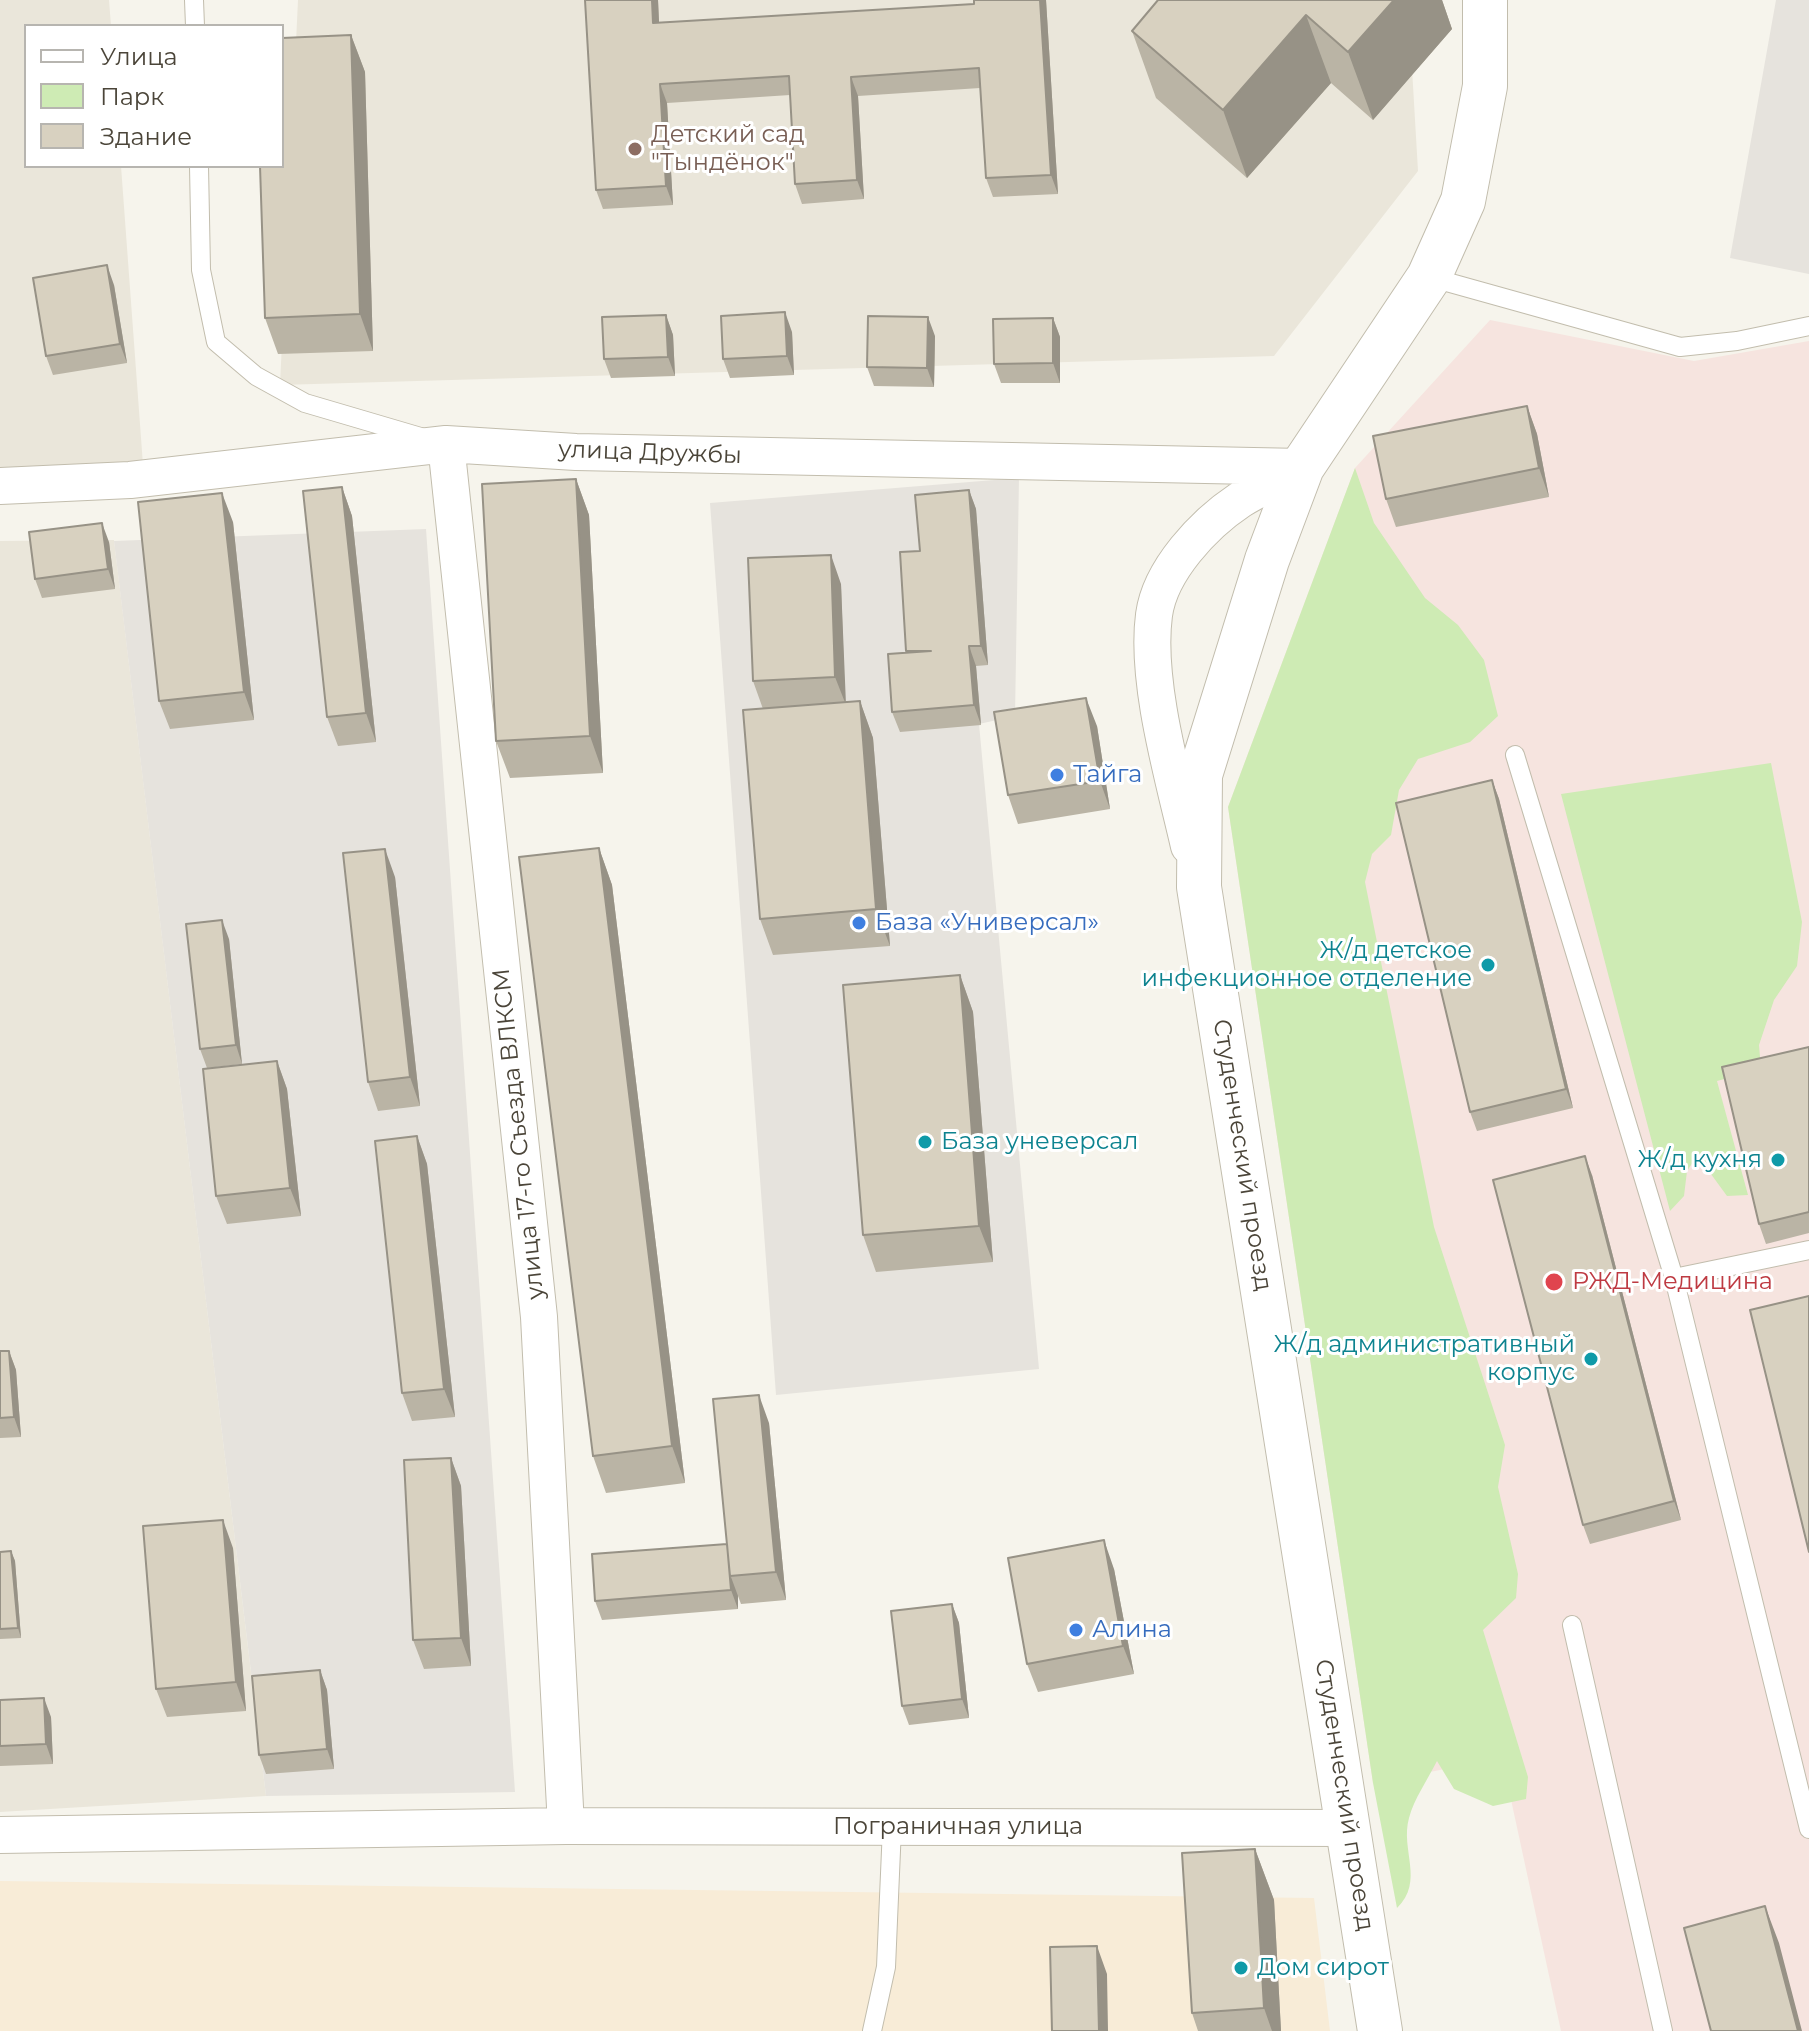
<!DOCTYPE html>
<html>
<head>
<meta charset="utf-8">
<style>
  body { margin:0 }
  #map { position:relative; width:1809px; height:2031px; overflow:hidden; background:#f6f4ec; font-family:Montserrat,sans-serif }
  canvas { display:block }
  .legend { position:absolute; left:24px; top:24px; width:260px; height:144px; box-sizing:border-box; background:#fff; border:2px solid #b7b5b0; margin:0; padding:10px 14px; list-style:none; font-size:24px; color:#4b4539 }
  .legend li { display:flex; align-items:center; gap:16px; height:40px }
  .legend b { width:40px; border:2px solid #b7b5b0 }
</style>
</head>
<body>
<div id="map">
<canvas width="1809" height="2031"></canvas>
<ul class="legend">
<li><b style="height:10px;background:#fff"></b>Улица</li>
<li><b style="height:22px;background:#ceebb4"></b>Парк</li>
<li><b style="height:22px;background:#d8d1c0"></b>Здание</li>
</ul>
</div>
<script>
const context = document.querySelector('canvas').getContext('2d');
context.lineJoin = 'round';
function fill(path, color) {
  context.fillStyle = color;
  context.fill(path, 'evenodd');
}
function stroke(path, color, width, dash) {
  context.strokeStyle = color;
  context.lineWidth = width;
  context.lineCap = dash ? 'butt' : 'round';
  context.setLineDash(dash || []);
  context.stroke(path);
}
function drawText(font, color, halo, rows, align = 'center') {
  context.font = font + ' Montserrat,sans-serif';
  context.lineWidth = 6;
  context.setLineDash([]);
  context.textBaseline = 'middle';
  context.strokeStyle = halo;
  context.fillStyle = color;
  for (const [text, x, y, turn = 0] of rows) {
    context.save();
    context.translate(x, y);
    context.rotate((+turn || 0) * Math.PI / 180);
    context.textAlign = isNaN(turn) ? turn : align;
    if (halo) context.strokeText(text, 0, 0);
    context.fillText(text, 0, 0);
    context.restore();
  }
}
const residential = new Path2D(`
  M0,0H109L111,26H26V166H121L143,465L0,479Z
  M298,0H1408L1418,171L1274,356L280,385Z
  M114,540L266,1796L0,1812V541Z`);
const commercial = new Path2D(`
  M0,1881L1314,1898L1330,2031H0Z`);
const industrial = new Path2D(`
  M1776,0H1809V274L1730,258Z
  M1019,478L1015,716L979,724L1039,1369L776,1395L710,503Z
  M426,529L515,1792L266,1796L114,541Z`);
const medical = new Path2D(`
  M1490,320L1694,361L1809,341V2031H1561L1502,1758L1373,1783L1228,807L1355,468Z`);
const green = new Path2D(`
  M1355,468L1374,523L1425,598L1458,625L1484,660L1498,716L1470,742L1418,759L1399,790L1391,835L1372,854L1365,882L1434,1227L1505,1445L1498,1487L1518,1574L1516,1598L1483,1630L1528,1777L1526,1799L1493,1806L1454,1789L1437,1761C1428,1779 1414,1799 1409,1818C1400,1850 1425,1881 1397,1908L1373,1783L1228,807Z
  M1771,763L1802,922L1797,966L1774,1000L1759,1045L1761,1069L1717,1081L1748,1195L1727,1196L1708,1170L1693,1162L1687,1171L1684,1196L1670,1211L1561,794Z`);
const service = new Path2D(`
  M194,0L195,26
  M199,166L201,270L216,342L256,376L305,403L424,438
  M1429,277L1680,347L1737,341L1809,326
  M1515,755L1674,1278
  M1809,1250L1674,1278L1809,1829
  M1572,1625L1663,2031
  M872,2031L886,1967L892,1827`);
const minor = new Path2D(`
  M446,444L539,1317L566,1826
  M0,486L130,480L446,444L576,452L1302,467
  M1189,846C1174,780 1145,682 1154,615C1160,570 1204,524 1240,500C1259,488 1281,479 1300,468
  M0,1835L566,1826L1350,1828`);
const tertiary = new Path2D(`
  M1380,2031L1199,887L1200,775L1267,560L1302,467L1429,277L1463,201L1485,86V0`);
const wall = new Path2D(`
  M585,0H658L659,23L974,4V0H1046L1058,194L993,197L986,178L980,88L858,96L864,199L802,204L795,184L790,95L667,103L673,205L603,209L596,190Z
  M1158,0H1442L1452,29L1373,120L1331,83L1247,178L1156,98L1132,31Z
  M351,35L365,72L373,351L278,354L265,318Z
  M114,285L127,363L53,375L46,356Z
  M666,315L673,335L675,376L611,378L604,359Z
  M1053,318L1060,337V383H1001L994,364Z
  M792,332L794,375L730,378L723,359Z
  M935,336L934,387L874,386L867,367Z
  M1527,406L1537,434L1549,497L1396,527L1386,499Z
  M576,479L589,515L603,773L510,778L496,741Z
  M342,487L352,516L376,742L338,746L327,717Z
  M969,490L976,509L988,665L976,666L981,725L900,732L892,712L907,653L920,551Z
  M233,522L254,720L170,729L159,701Z
  M109,542L115,589L42,598L35,579Z
  M841,584L845,703L860,701L873,738L890,946L773,955L760,919L763,709L753,681Z
  M1097,726L1110,809L1018,824L1008,795Z
  M1492,780L1499,799L1573,1108L1477,1131L1470,1112Z
  M599,848L612,885L685,1483L606,1493L593,1456Z
  M395,877L420,1106L378,1111L368,1082Z
  M229,939L242,1064L207,1068L200,1049Z
  M960,975L973,1012L993,1262L876,1272L863,1235Z
  M1809,1047V1233L1766,1244L1759,1224Z
  M277,1061L287,1089L301,1216L227,1224L216,1196Z
  M417,1136L427,1164L455,1417L412,1421L402,1393Z
  M1592,1175L1681,1520L1590,1544L1583,1525Z
  M0,1351H9L16,1370L21,1437L0,1438Z
  M769,1423L786,1600L741,1604L738,1596V1609L602,1620L595,1601L727,1544Z
  M451,1458L461,1486L471,1666L424,1669L413,1640Z
  M233,1548L246,1711L167,1717L156,1689Z
  M11,1551L15,1561L21,1638L0,1639V1552Z
  M1114,1569L1134,1674L1038,1692L1027,1664Z
  M952,1604L959,1623L969,1718L909,1725L902,1706Z
  M320,1670L327,1690L334,1769L266,1774L259,1755Z
  M0,1700L51,1717L53,1764L0,1766Z
  M1255,1849L1274,1900L1281,2031H1198L1192,2013Z`);
const shadedWall = new Path2D(`
  M652,0H658L660,43L653,23Z
  M1040,0H1046L1058,194L1051,175Z
  M1394,0H1442L1452,29L1373,120L1348,52Z
  M1306,15L1331,83L1247,178L1223,110Z
  M351,35L365,72L373,351L360,314Z
  M851,77L858,96L864,199L857,180Z
  M660,84L667,103L673,205L666,186Z
  M107,265L114,285L127,363L120,344Z
  M785,312L792,332L794,375L787,356Z
  M666,315L673,335L675,376L668,357Z
  M928,317L935,336L934,387L927,368Z
  M1053,318L1060,337V383L1053,363Z
  M1527,406L1537,434L1549,497L1539,468Z
  M576,479L589,515L603,773L590,736Z
  M342,487L352,516L376,742L366,713Z
  M969,490L976,509L988,665L981,646Z
  M222,493L233,522L254,720L244,692Z
  M102,523L109,542L115,589L108,569Z
  M831,555L841,584L846,705L835,677Z
  M969,646L976,666L981,725L974,705Z
  M1086,698L1097,726L1110,809L1100,781Z
  M860,701L873,738L890,946L876,909Z
  M1492,780L1499,799L1573,1108L1566,1089Z
  M599,848L612,885L685,1483L672,1446Z
  M385,849L395,877L420,1106L410,1077Z
  M222,920L229,939L242,1064L236,1045Z
  M960,975L973,1012L993,1262L979,1226Z
  M277,1061L287,1089L301,1216L290,1188Z
  M417,1136L427,1164L455,1417L444,1389Z
  M1585,1156L1592,1175L1681,1520L1674,1501Z
  M9,1351L16,1370L21,1437L14,1417Z
  M759,1395L769,1423L786,1600L776,1572Z
  M451,1458L461,1486L471,1666L461,1638Z
  M223,1520L233,1548L246,1711L236,1682Z
  M1104,1540L1114,1569L1134,1674L1123,1646Z
  M11,1551L15,1561L21,1638L18,1628Z
  M731,1577L738,1596V1609L731,1590Z
  M952,1604L959,1623L969,1718L962,1699Z
  M320,1670L327,1690L334,1769L327,1749Z
  M44,1698L51,1717L53,1764L46,1744Z
  M1255,1849L1274,1900L1281,2031H1272L1264,2008Z
  M1765,1906L1779,1943L1802,2031H1798Z
  M1097,1946L1107,1974L1108,2031H1099Z`);
const building = new Path2D(`
  M585,0H652L653,23L974,4V0H1040L1051,175L986,178L979,68L851,77L857,180L795,184L789,76L660,84L666,186L596,190Z
  M1158,0H1394L1348,52L1306,15L1223,110L1132,31Z
  M351,35L360,314L265,318L260,166H282V38Z
  M107,265L120,344L46,356L33,278Z
  M785,312L787,356L723,359L721,316Z
  M666,315L668,357L604,359L602,317Z
  M868,316L928,317L927,368L867,367Z
  M1053,318V363L994,364L993,319Z
  M1527,406L1539,468L1386,499L1373,436Z
  M576,479L590,736L496,741L482,484Z
  M342,487L366,713L327,717L303,491Z
  M969,490L981,646H969L974,705L892,712L888,654L931,651H906L900,552L920,551L915,495Z
  M222,493L244,692L159,701L138,502Z
  M102,523L108,569L35,579L29,532Z
  M831,555L835,677L753,681L748,558Z
  M1086,698L1100,781L1008,795L994,712Z
  M860,701L876,909L760,919L743,710Z
  M1492,780L1566,1089L1470,1112L1396,803Z
  M599,848L672,1446L593,1456L519,857Z
  M385,849L410,1077L368,1082L343,853Z
  M222,920L236,1045L200,1049L186,924Z
  M960,975L979,1226L863,1235L843,985Z
  M1809,1047V1212L1759,1224L1722,1067Z
  M277,1061L290,1188L216,1196L203,1069Z
  M417,1136L444,1389L402,1393L375,1141Z
  M1585,1156L1674,1501L1583,1525L1493,1180Z
  M1809,1296V1552L1750,1310Z
  M0,1351H9L14,1417L0,1418Z
  M759,1395L776,1572L730,1576L713,1399Z
  M451,1458L461,1638L413,1640L404,1460Z
  M223,1520L236,1682L156,1689L143,1526Z
  M1104,1540L1123,1646L1027,1664L1008,1558Z
  M727,1544L731,1590L595,1601L592,1554Z
  M11,1551L18,1628L0,1629V1552Z
  M952,1604L962,1699L902,1706L891,1611Z
  M320,1670L327,1749L259,1755L252,1676Z
  M44,1698L46,1744L0,1746V1700Z
  M1255,1849L1264,2008L1192,2013L1182,1853Z
  M1765,1906L1798,2031H1711L1684,1928Z
  M1097,1946L1099,2031H1052L1050,1947Z`);
const markers = [
  [635,149,8,"#8d6e63"],
  [1057,775,8,"#3f7fe0"],
  [859,923,8,"#3f7fe0"],
  [1488,965,8,"#0f9aa8"],
  [925,1142,8,"#0f9aa8"],
  [1778,1160,8,"#0f9aa8"],
  [1554,1282,10,"#e0444e"],
  [1591,1359,8,"#0f9aa8"],
  [1076,1630,8,"#3f7fe0"],
  [1241,1968,8,"#0f9aa8"]
];
const educationNames = [
  ["Детский сад",651,135],
  ["\"Тындёнок\"",651,163]
];
const streetNames = [
  ["улица Дружбы",650,453,2],
  ["улица 17-го Съезда ВЛКСМ",519,1134,-96],
  ["Студенческий проезд",1242,1155,81],
  ["Студенческий проезд",1344,1795,81],
  ["Пограничная улица",958,1827]
];
const shopNames = [
  ["Тайга",1073,775],
  ["База «Универсал»",875,923],
  ["Алина",1092,1630]
];
const cultureNames = [
  ["Ж/д детское",1472,951],
  ["инфекционное отделение",1472,979],
  ["База уневерсал",941,1142,"left"],
  ["Ж/д кухня",1762,1160],
  ["Ж/д административный",1575,1345],
  ["корпус",1575,1373],
  ["Дом сирот",1257,1968,"left"]
];
const healthNames = [
  ["РЖД-Медицина",1572,1282]
];
fill(residential, '#eae6da');
fill(commercial, '#f8ecd7');
fill(industrial, '#e6e3dd');
fill(medical, '#f6e4df');
fill(green, '#ceebb4');
stroke(service, '#c2bdad', 20);
stroke(minor, '#c2bdad', 38);
stroke(tertiary, '#c2bdad', 46);
stroke(service, '#fff', 18);
stroke(minor, '#fff', 36);
stroke(tertiary, '#fff', 44);
fill(wall, '#bab4a5');
fill(shadedWall, '#979286');
fill(building, '#d8d1c0');
stroke(building, '#979286', 2);
for (const [x, y, r, color] of markers) {
  const dot = new Path2D();
  dot.arc(x, y, r, 0, 2 * Math.PI);
  context.fillStyle = color;
  context.fill(dot);
  stroke(dot, '#fff', 3);
}
drawText('24px', '#785e54', '#fff', educationNames, 'left');
drawText('24px', '#4b4539', '#fff', streetNames);
drawText('24px', '#366cbe', '#fff', shopNames, 'left');
drawText('24px', '#0d838f', '#fff', cultureNames, 'right');
drawText('24px', '#be3a42', '#fff', healthNames, 'left');
</script>
</body>
</html>
